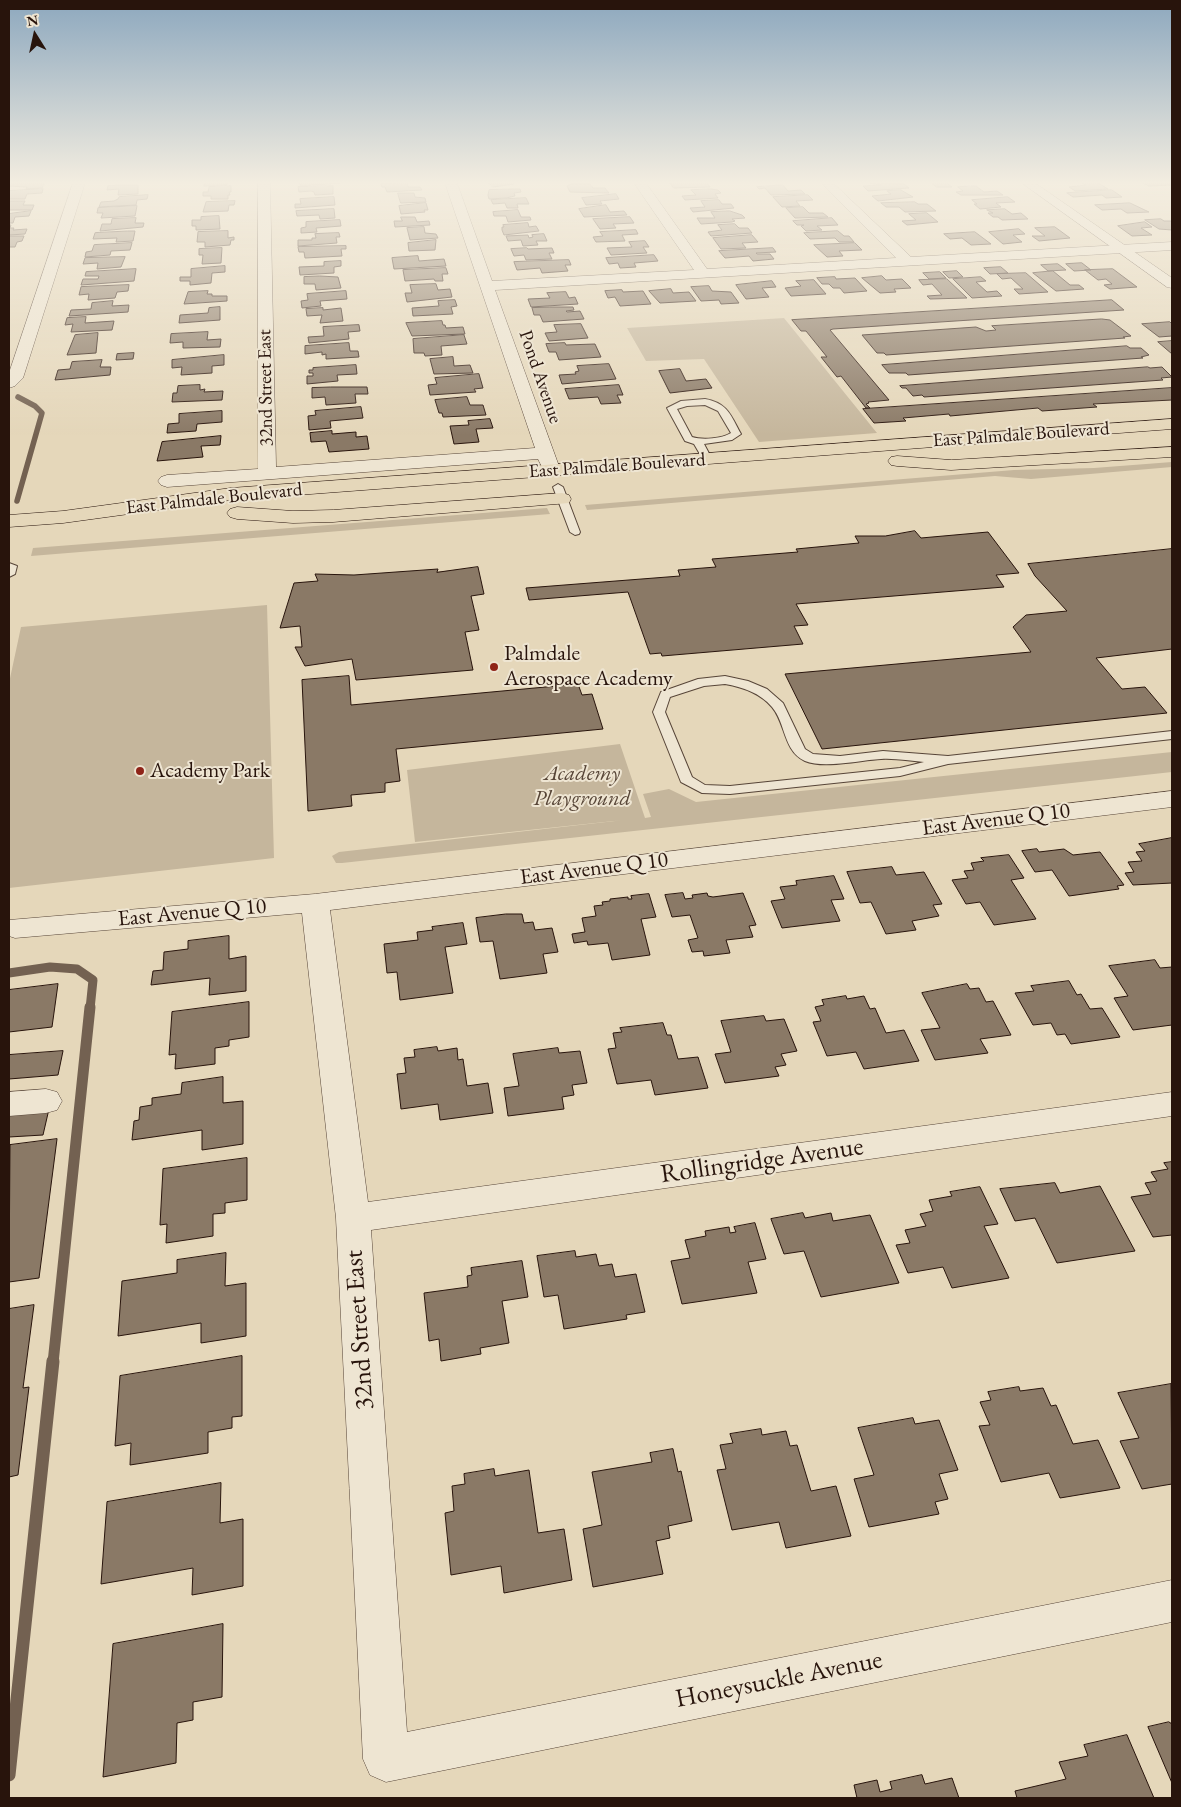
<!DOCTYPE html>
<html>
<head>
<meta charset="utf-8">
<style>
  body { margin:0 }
  #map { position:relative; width:1181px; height:1807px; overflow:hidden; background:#e5d7ba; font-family:"EB Garamond",serif }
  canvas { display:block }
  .frame { position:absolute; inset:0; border:10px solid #28140c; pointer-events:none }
  .north { position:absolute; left:10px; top:10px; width:50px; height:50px; -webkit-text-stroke:4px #eee5d2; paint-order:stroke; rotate:350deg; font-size:14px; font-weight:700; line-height:20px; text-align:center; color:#28140c }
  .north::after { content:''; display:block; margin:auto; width:18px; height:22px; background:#28140c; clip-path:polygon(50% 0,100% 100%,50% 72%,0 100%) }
</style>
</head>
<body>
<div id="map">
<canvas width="1181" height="1807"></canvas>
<div class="frame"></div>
<div class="north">N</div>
</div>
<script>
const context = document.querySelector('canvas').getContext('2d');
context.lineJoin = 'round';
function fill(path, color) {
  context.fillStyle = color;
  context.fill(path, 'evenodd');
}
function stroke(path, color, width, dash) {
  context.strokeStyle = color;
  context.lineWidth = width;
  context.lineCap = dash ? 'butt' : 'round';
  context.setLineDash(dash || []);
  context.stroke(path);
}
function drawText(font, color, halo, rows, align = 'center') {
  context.font = font + ' "EB Garamond",serif';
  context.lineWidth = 4;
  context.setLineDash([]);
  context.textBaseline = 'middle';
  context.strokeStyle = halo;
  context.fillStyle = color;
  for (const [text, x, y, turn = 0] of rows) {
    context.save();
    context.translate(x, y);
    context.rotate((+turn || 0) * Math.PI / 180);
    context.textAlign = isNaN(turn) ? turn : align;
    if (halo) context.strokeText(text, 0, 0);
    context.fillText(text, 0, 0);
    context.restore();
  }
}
const green = new Path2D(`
  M784,318L877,433L759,442L704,359L646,361L627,328Z
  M1172,462V467L1031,479L995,476L587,510L585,505L1014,470L1094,468Z
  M547,508L550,514L31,556L33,548Z
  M267,605L274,858L9,888V683L21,627Z
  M620,744L645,818L651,817L643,794L669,789L696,802L1172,752V772L342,863H336L332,856L339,852L624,820L415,842L407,770Z`);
const streamFar3 = new Path2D(`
  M17,501L42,413L35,406L18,397`);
const streamFar2 = new Path2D(`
  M9,973L50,967L77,969L93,980L90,1009`);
const streamFar1 = new Path2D(`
  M53,1363L90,1007`);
const stream = new Path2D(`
  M9,1775L53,1361`);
const building = new Path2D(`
  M9,183H43L44,184L42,188L26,189L27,187L9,186Z
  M205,183H227V185L204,186Z
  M300,183H340L301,186Z
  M407,183L408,187H420L422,190L387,192L385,187H382L381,184Z
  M489,183H513L514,184L493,187Z
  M670,183H707L710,187L674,188Z
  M870,183L904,184L909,188L868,191L863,186L880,185Z
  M932,183H947L952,187H937Z
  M1082,183H1098L1108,189L1075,191L1069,187L1086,185Z
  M1143,183H1172V185L1149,186Z
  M572,184H590L593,188H605L609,193L570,192L567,186Z
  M123,185H138V194L118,195L119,189L107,190L108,186Z
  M783,185L788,191L801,190L805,194L771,195L765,188L759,189L757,187Z
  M231,186V192H229L230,195H228V199H211V196H203V192H208L209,187Z
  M333,186V194L315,195L314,192L311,191L299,192L298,187Z
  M976,186L984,192L997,191L1003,195H961L956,192L963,191L958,187Z
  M43,189L42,193L27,194L25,199H9V191Z
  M513,189H520L521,192L514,193L515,196L506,198L489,199L488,195L489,190Z
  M711,189L718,190L721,193L715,194L718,198L685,200L682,196L696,195L691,190Z
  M901,190L913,197L878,201L872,196L891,194L887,191Z
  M1112,190L1122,197L1106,198L1102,195L1073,197L1067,193Z
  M398,193H414L415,197L425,198L426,202L401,203Z
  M616,194L619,199L600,201L602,204L586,205L582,198Z
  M148,195L147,199L137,200L136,205L99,207L101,202L114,201L118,199L119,197Z
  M808,195L813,200L796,201L800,206L782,207L773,197Z
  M334,197L335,205L295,208V204H301L300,199Z
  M1008,197L1015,202L996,203L1001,207L980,209L974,204H977L972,200Z
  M526,198L529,204H517L518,208H507L505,203L493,204L491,200Z
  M719,200L722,204H731L734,208L693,212L690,208L705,207L701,201Z
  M9,201H25L23,205H34L32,210H9Z
  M235,201L234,205H229L228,211L203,212L206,202Z
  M915,202L918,204H927L936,211L905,212L899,207H886L881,203Z
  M426,203L428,210H424L425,212L401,214L399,206Z
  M1130,203L1149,212L1127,213L1121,209L1102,210L1095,205Z
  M606,205L610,212L624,211L627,215L584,217L579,209Z
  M137,206L135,216L101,218L103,213H97L98,208Z
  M803,207L809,213H823L828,217L795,218L786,208Z
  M334,209L335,218L320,219L319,215L297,216L296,211Z
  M1005,209L1012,214L1021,213L1028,219L1002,220L998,217H993L988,213H993L987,210Z
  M518,210L521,217H530L531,220L508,222L506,216H494L493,212Z
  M31,211L29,216L15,217L13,223H9V214Z
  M730,211L742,215L745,218L732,219L735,221L732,222L701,224L697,218H715L711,212Z
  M927,213L938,222L907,225L902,221L916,220L909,214Z
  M219,216L220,229L196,230V226H192V220H201V217Z
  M401,217H415L417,222L429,221L430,225L395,227L394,221H402Z
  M630,217L634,223L613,224L616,228L600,229L593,219Z
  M136,218L135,223H144L143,227L100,231L102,224H111L112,219Z
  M832,218L838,225L817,226L822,230L806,231L801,226L804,225H797L793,221Z
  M1161,219L1164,221H1172V230L1159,229L1145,220Z
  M340,220L341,226L316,228L317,232L301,233V228L306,227V222Z
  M1145,222L1152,227L1141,228L1152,235L1132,236L1118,226Z
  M528,223L529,227L536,226L539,231L504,235L502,230V227H504L503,225Z
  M735,224L739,228H748L752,233L711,236L708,232L722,230L718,225Z
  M9,225H11L10,228H14L13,230L27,229L25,234L9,235Z
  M424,227L425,233L436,234L438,238L410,240L407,228Z
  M1055,227L1070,238L1039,241L1032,236H1045L1035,228Z
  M1019,229L1025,234L1013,235L1022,242L1003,244L989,232Z
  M636,230L638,234L622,235L625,241L596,242L593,237L603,236L600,232Z
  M128,231H135L133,241L116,242L117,238L93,239L95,233Z
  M228,231V238L234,237V240H231L230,245L205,247V242H197L198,232Z
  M838,231L844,236H849L854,242H839L835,238L810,239L804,233Z
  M975,232L991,244L971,245L962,238L950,239L944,234Z
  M339,233L340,237H336L337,243L298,246V240H312V238H316L315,234Z
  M544,234L547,241H536L538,245L523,246L521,240L508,241L506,236L528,235L529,238L533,237L532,235Z
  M752,235L758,242L742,243L746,248L721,249L713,238Z
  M9,236H24L22,241L17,242L15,247H9Z
  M436,240L435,250L409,251L408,243Z
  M645,241L649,247H643L647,253L611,255L607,248L632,247L629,242Z
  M132,243L130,250L111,251L110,255L85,257L86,252L92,251L94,245Z
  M855,243L862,250L839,251L843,256L827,257L814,245Z
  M346,246V249H341L342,256L305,258L304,252H299L298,247Z
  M222,248L221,263L202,264L203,255H199V249Z
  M527,248L528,249L552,248L554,253H549L552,259L526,260L524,255L514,256L511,249Z
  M773,248L776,252L756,253L757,254H770L774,259L753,261L749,256L725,258L719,251Z
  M654,255L658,261L634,263L636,267L620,268L618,263L609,264L606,258Z
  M418,256L419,261L444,259L446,266L394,269L392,258Z
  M125,257L121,267L97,269L98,263L83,264L85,258Z
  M569,260L571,265H565L568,271L542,273L540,268L517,270L514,262Z
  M341,261V266L334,267V273L300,275L299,267L324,266V262Z
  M1082,263L1091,270L1074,271L1066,264Z
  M1058,264L1066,270L1048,271L1041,265Z
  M225,266V272L212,273L211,283L190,285V281H180V277H191V269Z
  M1001,267L1008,273L990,274L984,268Z
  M446,268L448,274H442L443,281H435L434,279L405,281L403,270Z
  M136,269L134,281L81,285L83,279H98L99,276H85L86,272Z
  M1113,269L1137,287L1110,289L1104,285L1112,284L1106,279L1098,280L1085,270Z
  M957,271L963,277L949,278L943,272Z
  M1053,271L1070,285H1079L1084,289L1056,291L1033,273Z
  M940,272L946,278L929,279L923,273Z
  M1026,273L1048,292L1019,294L1014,289H1023L1011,278L1002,279L997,274Z
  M320,276L338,277L341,288L316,290L315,284H304V277Z
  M882,276L886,280L902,279L911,288L894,289L896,292L880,293L862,278Z
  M835,277L836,279L855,278L867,291L844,293L840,288H833L829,284H822L817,278Z
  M981,277L986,281L976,282L987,292L997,291L1002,296L972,298L953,279Z
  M947,279L967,298L930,299L927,296L942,295L932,284L923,285L919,280Z
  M814,280L826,294L791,296L785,288L801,286L796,281Z
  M772,281L776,287L762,288L769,297L746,299L736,285Z
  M436,284L438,290L450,289L452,297L407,302L405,293H412L410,285Z
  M129,285L128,291L117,292L115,298L88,300L89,294L79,295L81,287Z
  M709,286L712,291L731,292L739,303L721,304L719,300L701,301L691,287Z
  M671,289L673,293L689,292L696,301L660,303L649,291Z
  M622,290L623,292L643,291L651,304L620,306L615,297L608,298L605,291Z
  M208,291L207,294H212V296H227V301L184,304L188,292Z
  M346,291L347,299L320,301L321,306L302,308L301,301L308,300L307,294Z
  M566,292L569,298L575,297L578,304L531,307L528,299L550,298L547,293Z
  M455,300L457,306L451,307L453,314L413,316L412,308L439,306L438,301Z
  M1112,300L1124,310L833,329L830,330L889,400L868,402L869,403L866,404L870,408H866L841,376L837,377L821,357H827L806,331H801L792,320Z
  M113,301L112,306L129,305L128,312L69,316L71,310L91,309L92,303Z
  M220,307V320L179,323L180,315L208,313L209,308Z
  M550,307H573L574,310L566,311L567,312L580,311L584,319L543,322L540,315H534L532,308Z
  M323,308V310L341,308L343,321L320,323L322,315L307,316L306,309Z
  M86,317L85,323L114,321L112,330L71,332L73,324L65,325L67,318Z
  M1102,319L1110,320L1131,336L1123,337L1125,338L886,355L884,353H877L862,335L976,327L986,331L996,330L992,326Z
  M442,321L443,325H445L446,328L463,327L465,334L412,336L406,323Z
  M1170,322L1172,324V336L1159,337L1142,324Z
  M581,324L588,338L549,341L545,333L557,332L554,325Z
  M359,325L360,331L348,332L349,339L309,343L308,337L324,336L323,327Z
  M208,332L207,340L221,339L220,347L183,348V342L170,343L171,334Z
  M98,333L96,353L67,355L75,335Z
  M464,335L467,344L441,346L442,355L425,356L424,353H414L413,339Z
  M1172,341V354L1158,342Z
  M349,343L350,351H358L359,357L326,359V354L322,355V352L305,354V346Z
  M565,343L566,345L595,344L601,357L559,360L556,352H549L546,344Z
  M1127,346L1130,348H1141L1149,355L1141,357L1143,358L908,375L906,373H889L882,365Z
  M134,353L133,359L116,360L117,354Z
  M224,355V365L212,366V373L181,375L182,367L172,368V360Z
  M453,357L454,366L470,365L473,373L434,374L430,359Z
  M102,360L100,367H111L110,375L55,380L58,370L70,369L72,362Z
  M609,364L616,379L562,384L559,375L576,374L575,372L579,371L577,366Z
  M356,365L357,374L337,375L338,381L307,384V376H313V373H309V370H313V368Z
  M1148,367L1150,368L1162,367L1172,377L1161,378L1163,380L924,397L922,395L913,396L906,388H902L900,386Z
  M680,369L686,381L706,379L712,388L670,393L659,371Z
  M479,374L483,388L474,389L476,392L430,395L428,385L437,384L435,378Z
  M200,385V390L205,389L204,392L223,391L222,400L172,402L173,393H177L178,386Z
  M619,385L623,395H617L621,403L601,404L598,397L569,399L565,389Z
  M331,387H367L368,394H355L356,403L326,405L325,397L312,398V388Z
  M1172,388V400L1093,404L1097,407L1042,411L1038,408L950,416L949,414L903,418L906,421L874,423L863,409Z
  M467,397L470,405H483L486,415L443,417L442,413H439L435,400Z
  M361,407L363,418L330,421L331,428L309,430L308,416L316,415L315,411Z
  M222,411V422L197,424L196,431L167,433L168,424L179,423V414Z
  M490,419L493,428L476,429L479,442L454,444L450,426L469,425L468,421Z
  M332,431V434L356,432V437L367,436L369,449L329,452L326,441L311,442L310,433Z
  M221,436L220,445L201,446L203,457L157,461L162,442Z
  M915,531L921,538L988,532L1019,573L996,575L1004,587L796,604L808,625L794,626L803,644L662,656L661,653L650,654L628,592L529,600L526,588L680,576L678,570L716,567L712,559L798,552L796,549L859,543L855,536H885Z
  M1172,549V649L1096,658L1122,689L1145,687L1167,713L822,749L785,674L1031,652L1013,627L1026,615L1067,611L1035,576L1028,564Z
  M478,567L484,594L471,596L479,630L465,632L473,670L356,680L352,659L305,666L295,647H302L300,626L280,628L294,583L318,581L315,574L354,575L438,569L437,572Z
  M349,676L351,705L578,684L582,695L592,694L603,729L396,749L400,781L385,783V792L351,795L352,806L308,811L302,680Z
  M1172,838V883L1133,885L1125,873L1134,872L1128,862L1142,861L1136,852L1145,851L1139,844Z
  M1037,849L1039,852L1064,849L1073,855L1100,852L1124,885L1117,886L1119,889L1069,896L1052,870L1035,872L1022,851Z
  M1009,855L1024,878L1011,880L1036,919L994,925L980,902L966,904L952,880L968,878L964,871L974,870L971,863L984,861L981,858Z
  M892,867L896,875L924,872L942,904L933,905L939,916L912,921L916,930L886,934L871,902L860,903L847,872Z
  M834,876L844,899L831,900L840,921L782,928L771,901L785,899L780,887L797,885L796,881Z
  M683,893L685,899L693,898L692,895L707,893L708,896L713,897L743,893L756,925L749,926L753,937L726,940L730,953L704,956L703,951L692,952L688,940L698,938L690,915L672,917L665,895Z
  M649,894L656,917L641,919L650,955L612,960L608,943L588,945L587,941L574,943L572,934L585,932L582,918L596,916L594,906L603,905L602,902L610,901V899L628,897V899H632L631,896Z
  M506,914H522L524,923L533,922L535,930L552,928L558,952L543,954L547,973L500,979L493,941L480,942L476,918Z
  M463,923L467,944L445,947L453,993L400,1000L397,972L387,973L384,944L418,940L417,932L433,930L432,927Z
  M229,936V959L246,956V991L209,995L210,978L151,985L153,971L163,970L164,952L188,949V941Z
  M1155,960L1160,968L1172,967V1025L1133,1030L1114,998L1128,996L1109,966Z
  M1069,981L1077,995L1081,994L1090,1009L1102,1008L1120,1037L1071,1044L1065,1034L1057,1035L1051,1023L1033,1025L1015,993L1034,991L1031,986Z
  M58,984L52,1027L9,1032V990Z
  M967,984L970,989L979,988L986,1002L993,1001L1011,1035L980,1039L988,1053L935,1060L921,1030L940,1028L922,993Z
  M846,996L847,999L864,996L870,1009L875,1008L886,1033L904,1030L919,1061L864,1069L856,1052L827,1056L813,1022L821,1021L815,1007L824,1005L822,1000Z
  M249,1002V1037L229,1040V1046L215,1048V1064L175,1069L176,1054L169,1055L172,1012Z
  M764,1016L766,1021L784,1019L797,1051L781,1054L786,1065L775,1067L779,1076L725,1083L715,1054L731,1052L721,1021Z
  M663,1023L667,1035H671L678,1059L698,1057L708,1088L655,1095L651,1080L617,1084L608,1049L616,1048L613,1033L622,1032L620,1028Z
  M437,1047L438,1051L457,1048L458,1060L463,1059L467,1086L488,1083L493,1113L440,1120L438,1104L401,1109L397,1074L406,1073L404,1058L415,1057L414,1050Z
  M558,1048L559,1053L580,1051L587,1083L572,1085L574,1095L562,1097L564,1109L508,1116L504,1088L519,1086L513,1054Z
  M63,1051L58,1075L9,1079V1055Z
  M223,1077V1103L243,1101V1144L202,1150V1130L132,1140L134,1121L139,1120L140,1107L152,1105V1098L181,1094L182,1083Z
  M49,1109L43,1135L9,1137V1112Z
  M57,1139L39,1278L9,1282L10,1145Z
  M247,1158V1200L225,1203V1213L213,1214V1236L166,1243L167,1224L160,1225L163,1169Z
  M1172,1162V1235L1153,1237L1131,1197L1151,1194L1145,1183L1157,1181L1151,1172L1168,1169L1164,1163Z
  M1055,1183L1060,1193L1100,1186L1135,1251L1057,1263L1035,1218L1015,1221L1000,1189Z
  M980,1187L998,1224L984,1226L1009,1278L952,1288L943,1267L908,1273L896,1245L910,1243L905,1230L926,1226L920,1214L933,1211L929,1200L952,1196L950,1192Z
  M803,1213L805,1218L831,1213L833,1221L870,1215L899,1283L821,1297L804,1251L784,1254L771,1219Z
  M755,1223L766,1259L748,1262L757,1293L682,1304L671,1261L690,1258L685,1240L706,1236L705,1231L729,1227L730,1233L736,1232L734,1227Z
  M575,1251L576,1257L596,1254L599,1266L612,1264L615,1277L636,1274L645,1312L626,1315L627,1319L564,1329L558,1295L544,1297L537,1256Z
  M226,1253L225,1286L246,1283V1336L201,1343V1323L118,1336L122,1281L177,1273V1260Z
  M522,1261L528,1297L502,1301L509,1343L480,1348L481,1354L441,1361L439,1339L429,1341L424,1293L468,1287L467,1276L472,1275L471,1268Z
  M34,1305L23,1388L29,1387L18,1475L9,1477V1309Z
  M242,1356V1416L232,1417V1428L208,1432V1453L130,1465L131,1443L115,1446L120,1376Z
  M1171,1384L1172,1484L1142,1489L1120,1441L1139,1438L1118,1393Z
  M1019,1387L1020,1391L1043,1388L1051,1406L1056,1405L1073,1444L1098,1440L1120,1488L1060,1498L1049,1473L1001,1482L979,1426L990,1425L980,1402L991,1400L988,1392Z
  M913,1418L915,1424L939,1420L958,1470L939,1474L948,1499L935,1502L939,1514L869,1527L854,1479L874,1475L858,1428Z
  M761,1429L762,1435L786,1431L790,1446L797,1445L811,1491L836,1486L851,1536L786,1548L779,1522L732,1530L717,1470L726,1469L720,1445L733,1443L730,1434Z
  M673,1449L678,1472L681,1471L692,1521L668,1526L670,1538L656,1541L663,1574L593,1587L583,1529L602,1525L592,1472L652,1462L650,1453Z
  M494,1469L495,1476L529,1470L538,1533L564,1529L572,1580L504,1593L501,1566L451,1575L445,1513L454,1511L452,1486L465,1484L464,1474Z
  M221,1483L220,1523L243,1519V1586L192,1595L193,1568L101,1584L107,1502Z
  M223,1624L222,1697L193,1702V1720L177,1723L176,1763L103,1777L113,1644Z
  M1169,1722L1172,1724V1783L1148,1727Z
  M1127,1735L1154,1798H1017L1015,1791L1066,1779L1059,1762L1088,1756L1084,1745Z
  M922,1775L925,1784L952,1778L959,1798H857L854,1785L877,1780L880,1792L892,1789L890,1782Z`);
const service = new Path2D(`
  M705,399C728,403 731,416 741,434L732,440L704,444L712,459L707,462L704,461L694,444L685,441L667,408L681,401ZM705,405L718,411L731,433C721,439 702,440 692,437L677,409L687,406Z
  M558,484L563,487L580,532L579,534L575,535L570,532L553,487Z
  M9,563L17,566L15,574L9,577Z
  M725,676L748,681L767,689L783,703L805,749L813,754L840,756L883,751L948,756L1172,731V739L948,764L900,776L730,794L702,793L681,782L653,712L661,692L698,679ZM725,684C743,687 760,693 772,707C786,723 783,751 805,761C824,769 861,760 881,759C895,758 910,761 924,762L900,768L730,786L705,785L692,777L665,712L670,697L704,686Z`);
const minor = new Path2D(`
  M73,183H85L23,378L15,386L9,388V373Z
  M258,183H270L276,467L535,448L445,183H457L492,281L694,270L634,183H646L707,269L896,258L821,183H833L911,257L1172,242V250L495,290L560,469L557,473L551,474L545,473L538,459L167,487L161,485L158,481L161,477L167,475L258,469Z
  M1172,791V807L330,910L368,1202L1172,1092V1116L371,1230L407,1732L1172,1580V1622L386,1782L370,1775L363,1759L336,1218L302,913L15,938L9,936V920L315,894Z
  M46,1089L57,1092L62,1101L57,1110L46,1113L9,1116V1092Z`);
const tertiary = new Path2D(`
  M1022,183H1035L1172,278V288L1167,287Z`);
const trunk = new Path2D(`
  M1172,419V429L231,500L63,523L9,527V515L63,511L231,488Z
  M1172,447V457L951,470L897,466L891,465L888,461L891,457L897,456L951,460Z
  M562,493L569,495L571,499L569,503L333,522L293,523L237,519L230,517L227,513L230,509L237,507L293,511L333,510Z`);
const markers = [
  [494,667,5,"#8f2418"],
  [140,771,5,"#8f2418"]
];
const farStreetnames = [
  ["Pond Avenue",540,377,71],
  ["32nd Street East",266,388,-91],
  ["East Palmdale Boulevard",1021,435,-4],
  ["East Palmdale Boulevard",617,466,-4],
  ["East Palmdale Boulevard",214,499,-6]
];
const poiNames = [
  ["Palmdale",504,654],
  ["Aerospace Academy",504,679],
  ["Academy Park",150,771]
];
const parkNames = [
  ["Academy",582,774],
  ["Playground",582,799]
];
const streetNames = [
  ["East Avenue Q 10",996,820,-7],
  ["East Avenue Q 10",594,869,-7],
  ["East Avenue Q 10",192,913,-5]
];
const nearStreetnames = [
  ["Rollingridge Avenue",762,1161,-8],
  ["32nd Street East",360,1330,-94],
  ["Honeysuckle Avenue",779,1680,-11]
];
fill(green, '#c5b69c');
stroke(streamFar3, '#736151', 5.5);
stroke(streamFar2, '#736151', 9);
stroke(streamFar1, '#736151', 11);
stroke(stream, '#736151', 13);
fill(building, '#8a7966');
stroke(building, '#28140c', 1);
stroke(service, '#574538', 2);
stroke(minor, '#574538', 1);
stroke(tertiary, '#574538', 1);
stroke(trunk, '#28140c', 1);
fill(service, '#eee5d2');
fill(minor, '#eee5d2');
fill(tertiary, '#eee5d2');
fill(trunk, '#e5d7ba');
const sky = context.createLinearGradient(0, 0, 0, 435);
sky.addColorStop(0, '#8da8be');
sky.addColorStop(0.42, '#f3ede0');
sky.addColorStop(1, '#f3ede000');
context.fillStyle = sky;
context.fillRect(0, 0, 1181, 435);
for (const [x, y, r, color] of markers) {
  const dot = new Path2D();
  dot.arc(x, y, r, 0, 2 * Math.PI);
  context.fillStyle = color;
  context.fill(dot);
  stroke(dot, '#eee5d2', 2);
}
drawText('19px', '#28140c', '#eee5d2', farStreetnames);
drawText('22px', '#28140c', '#eee5d2', poiNames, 'left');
drawText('italic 22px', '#574537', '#eee5d2', parkNames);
drawText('22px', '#28140c', '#eee5d2', streetNames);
drawText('26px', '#28140c', '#eee5d2', nearStreetnames);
</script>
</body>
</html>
